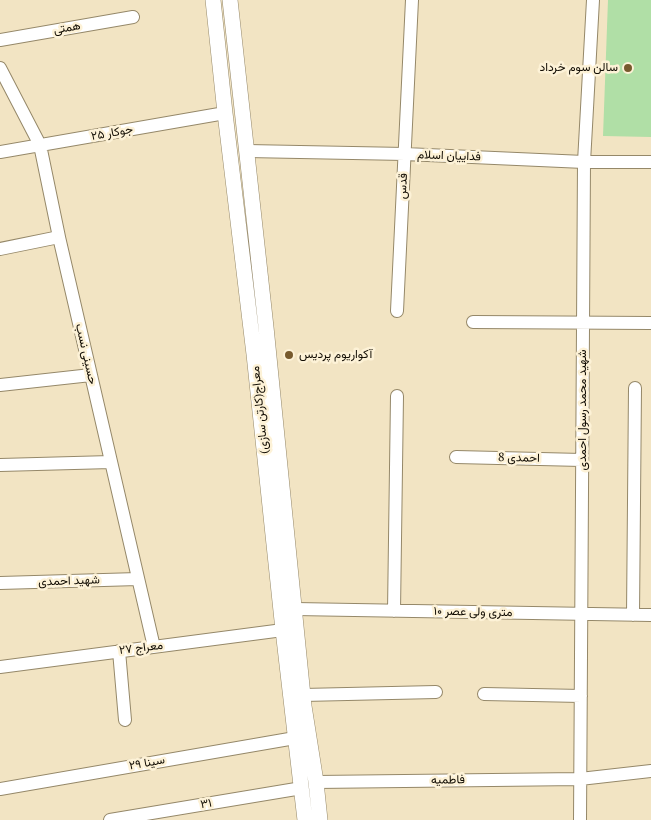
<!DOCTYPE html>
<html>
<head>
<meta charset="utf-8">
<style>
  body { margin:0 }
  canvas { display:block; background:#f2e4c3 }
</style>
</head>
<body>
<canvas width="651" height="820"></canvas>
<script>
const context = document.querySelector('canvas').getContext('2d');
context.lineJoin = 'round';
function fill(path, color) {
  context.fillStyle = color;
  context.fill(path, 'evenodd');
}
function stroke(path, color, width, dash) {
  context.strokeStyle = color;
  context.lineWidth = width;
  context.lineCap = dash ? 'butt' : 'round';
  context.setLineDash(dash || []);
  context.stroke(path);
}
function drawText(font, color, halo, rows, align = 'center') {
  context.font = font + ' "PT Serif",Vazirmatn,serif';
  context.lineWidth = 5;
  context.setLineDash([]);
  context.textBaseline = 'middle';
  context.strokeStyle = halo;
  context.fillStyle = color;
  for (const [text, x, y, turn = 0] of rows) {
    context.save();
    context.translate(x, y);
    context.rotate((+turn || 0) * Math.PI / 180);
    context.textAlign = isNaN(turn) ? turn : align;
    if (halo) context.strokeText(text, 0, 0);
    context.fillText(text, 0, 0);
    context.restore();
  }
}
const green = new Path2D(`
  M608,0H651V137L603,136Z`);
const minor = new Path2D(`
  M0,40L133,17
  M0,68L40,145L59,237L154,647
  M247,151L405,154L584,162H651
  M0,152L225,113
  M0,249L59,237
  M397,311L412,0
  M473,322L651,323
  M0,385L91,375
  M456,457L582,460
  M0,465L111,462
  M0,583L138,579
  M295,609L651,615
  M394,611L397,396
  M633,615L635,388
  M119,651L125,720
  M0,667L283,630
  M484,694L581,696
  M303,695L436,692
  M316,782L580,779L651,771
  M0,789L295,738
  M110,820L302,788
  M580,820L584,162L593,0`);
const tertiary = new Path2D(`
  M213,0L225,113L254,354L283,630L305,820
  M230,0L266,327L304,706L316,782L320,820`);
const markers = [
  [628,68,5,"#775a2d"],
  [289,355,5,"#775a2d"]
];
const streetNames = [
  ["همتی",67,28,-10],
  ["جوکار ۲۵",112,133,-10],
  ["فداییان اسلام",449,156,2],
  ["قدس",403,186,-87],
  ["حسینی نسب",86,354,77],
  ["معراج(کارتن سازی)",260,410,-96],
  ["شهید محمد رسول احمدی",583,410,-90],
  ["احمدی 8",519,458,1],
  ["شهید احمدی",69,581,-2],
  ["۱۰ متری ولی عصر",473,612,1],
  ["معراج ۲۷",141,648,-7],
  ["۲۹ سینا",147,763,-10],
  ["فاطمیه",448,780,-1],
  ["۳۱",206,804,-9]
];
const poiNames = [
  ["سالن سوم خرداد",618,68],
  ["آکواریوم پردیس",299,355,"left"]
];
fill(green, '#b0dfa6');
stroke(minor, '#958869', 14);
stroke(tertiary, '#958869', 16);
stroke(minor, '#fff', 12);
stroke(tertiary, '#fff', 15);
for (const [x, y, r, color] of markers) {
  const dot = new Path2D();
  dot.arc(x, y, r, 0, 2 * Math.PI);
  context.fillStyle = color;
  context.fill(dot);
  stroke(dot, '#fdf2d7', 2);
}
drawText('12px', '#100b02', '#fdf2d7', streetNames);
drawText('12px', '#100b02', '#fdf2d7', poiNames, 'right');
</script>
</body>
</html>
